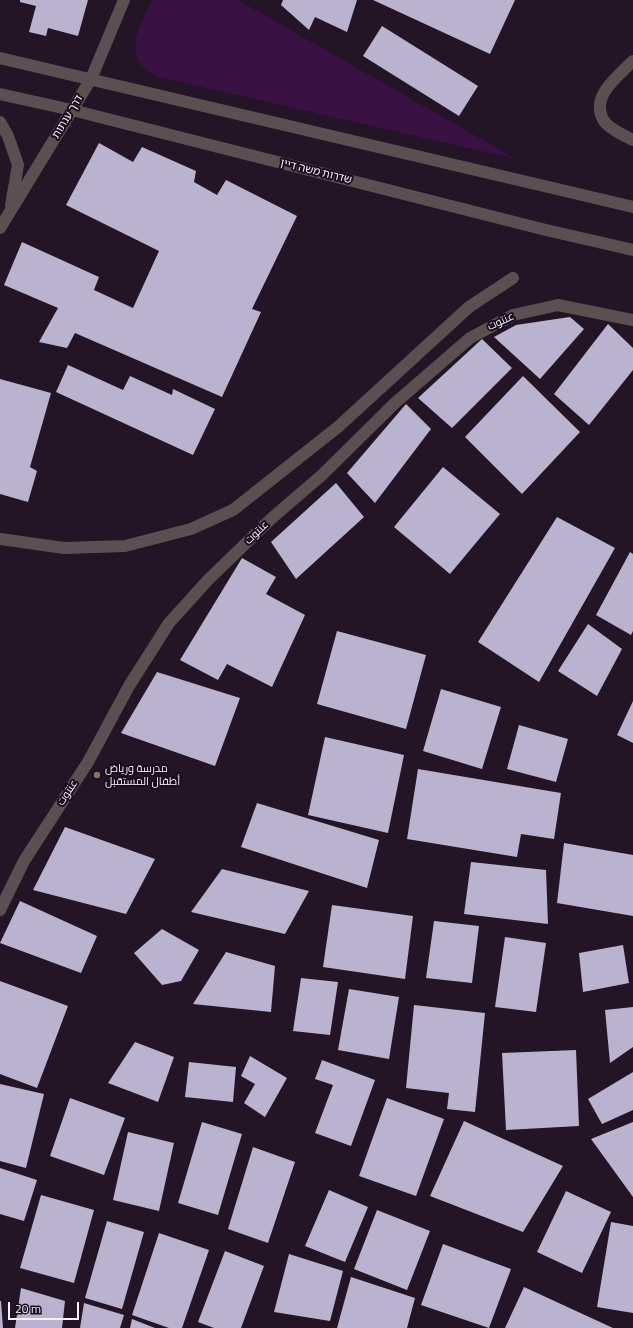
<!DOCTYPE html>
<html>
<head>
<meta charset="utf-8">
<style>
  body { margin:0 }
  #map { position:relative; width:633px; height:1328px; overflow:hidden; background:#231526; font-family:"Titillium Web",sans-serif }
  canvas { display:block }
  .scale { position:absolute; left:8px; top:1302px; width:71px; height:18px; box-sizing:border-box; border:2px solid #faf0fd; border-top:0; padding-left:5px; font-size:12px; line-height:14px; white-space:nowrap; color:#faf0fd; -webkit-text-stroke:3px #190c1d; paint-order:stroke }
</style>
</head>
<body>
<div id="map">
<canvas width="633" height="1328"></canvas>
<div class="scale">20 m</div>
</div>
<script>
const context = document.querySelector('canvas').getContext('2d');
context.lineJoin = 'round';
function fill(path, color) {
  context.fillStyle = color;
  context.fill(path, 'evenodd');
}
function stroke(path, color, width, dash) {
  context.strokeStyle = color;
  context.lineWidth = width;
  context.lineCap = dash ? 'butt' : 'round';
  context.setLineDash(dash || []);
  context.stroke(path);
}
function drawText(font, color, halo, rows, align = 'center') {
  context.font = font + ' "Titillium Web",Cairo,"Noto Sans Hebrew",sans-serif';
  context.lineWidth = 4;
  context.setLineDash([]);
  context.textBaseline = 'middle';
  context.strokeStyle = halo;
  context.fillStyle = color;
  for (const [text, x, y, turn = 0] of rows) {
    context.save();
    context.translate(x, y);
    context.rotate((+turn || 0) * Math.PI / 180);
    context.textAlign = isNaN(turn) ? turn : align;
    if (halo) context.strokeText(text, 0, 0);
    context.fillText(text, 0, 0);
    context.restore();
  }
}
const green = new Path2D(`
  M152,0H238L516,159L155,76C151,73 144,69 141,64C127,44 143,19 152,0Z`);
const building = new Path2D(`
  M20,0H88L78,36L48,28L46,36L29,32L36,6L20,2Z
  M283,0H357L347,32L315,17L309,30L281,5Z
  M373,0H515L490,54Z
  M382,26L478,86L459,116L363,56Z
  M99,143L133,162L142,147L196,171L194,182L217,195L226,180L297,216L252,309L261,312L222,397L75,333L67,348L39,342L58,308L4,285L22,242L99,277L94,290L133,308L159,251L66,205Z
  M570,317L584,329L540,379L494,337L516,325Z
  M608,324L633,348V370L589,425L554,394Z
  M482,339L512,368L452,428L418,398Z
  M68,365L123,390L130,376L172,395L173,389L215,409L193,455L56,392Z
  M523,376L580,432L522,494L465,437Z
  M0,379L51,393L30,467L37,471L28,502L0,494Z
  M406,404L431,429L375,503L347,473Z
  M443,467L500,514L450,574L394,527Z
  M336,483L364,517L296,579L271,542Z
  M557,517L615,548L539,682L478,642Z
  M630,552L633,554V631L631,635L596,615Z
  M242,558L276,577L266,594L305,615L272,687L227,664L218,680L180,660Z
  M588,624L622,649L597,696L558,671Z
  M337,631L426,655L406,729L317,704Z
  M157,672L240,698L215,766L121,733Z
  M441,689L501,707L482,769L423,751Z
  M633,701V743L617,735Z
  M519,725L568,739L556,782L507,769Z
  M325,737L404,755L388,833L308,815Z
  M418,769L561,793L554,839L521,834L517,857L407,839Z
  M257,803L379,840L367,888L241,847Z
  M65,827L155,859L126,914L33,890Z
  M564,843L633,855V916L557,903Z
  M471,862L546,870L548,924L464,914Z
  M222,869L309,891L285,934L191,912Z
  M20,901L97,936L81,973L0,943Z
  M332,905L413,916L405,979L323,967Z
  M434,921L479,926L472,983L426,978Z
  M162,929L199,950L181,981L162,985L134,953Z
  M505,937L546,943L536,1012L495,1007Z
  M623,945L629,983L583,992L579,953Z
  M226,952L275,966L271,1012L193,1004Z
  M301,978L338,982L330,1035L293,1031Z
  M0,981L68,1006L37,1088L0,1074Z
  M349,989L399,997L389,1059L338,1050Z
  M414,1005L485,1013L475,1112L447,1109L449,1093L406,1088Z
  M633,1007V1047L610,1063L605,1010Z
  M135,1042L174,1057L158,1102L108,1083Z
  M576,1050L579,1126L506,1130L502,1053Z
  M250,1056L287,1078L265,1117L244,1103L255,1084L241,1076Z
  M322,1060L375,1080L351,1146L315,1133L333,1085L315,1079Z
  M189,1062L236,1067L233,1102L185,1097Z
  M633,1072V1110L602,1124L588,1099Z
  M0,1084L44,1094L26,1168L0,1161Z
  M70,1098L125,1118L104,1175L50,1156Z
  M387,1098L444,1119L416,1196L359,1176Z
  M464,1121L563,1166L523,1232L430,1196Z
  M202,1122L242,1134L218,1215L178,1203Z
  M633,1122V1197L591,1139Z
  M128,1132L174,1143L159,1211L113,1200Z
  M253,1147L295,1162L268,1243L228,1229Z
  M0,1168L37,1180L24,1221L0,1214Z
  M329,1190L368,1207L345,1262L305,1246Z
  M566,1191L611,1212L582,1273L537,1252Z
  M41,1195L94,1210L74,1283L20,1268Z
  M377,1210L430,1231L407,1290L354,1269Z
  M107,1221L144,1232L122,1309L85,1298Z
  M611,1222L633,1226V1313L597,1307Z
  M159,1233L209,1250L182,1328H169L132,1315Z
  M443,1244L511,1269L489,1328L421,1305Z
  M225,1251L264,1266L241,1328H214L198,1322Z
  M289,1254L343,1271L330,1321L274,1312Z
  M351,1277L415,1298L407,1328H337Z
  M524,1287L613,1328H505Z
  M21,1288L65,1301L62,1328H15Z
  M0,1301H1L3,1328H0Z
  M84,1303L124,1315L120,1328H80Z
  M132,1319L155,1328H130Z`);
const minor = new Path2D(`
  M0,58L633,207
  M633,61C618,76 589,97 604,121C609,129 625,136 633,140
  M0,94L72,110L546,230L633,250
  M0,122L8,136L18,165L11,205
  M0,228L91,79L124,0
  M0,539L64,548L125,546L191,529L233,510L338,427L469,307L513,278
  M0,910L24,861L88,762L129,686L169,623L208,580L272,518L322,475L395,403L470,338L513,315L558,305L633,320`);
const markers = [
  [97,775,4,"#8d6e63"]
];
const streetNames = [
  ["דרך ענתות",68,117,-59],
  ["שדרות משה דיין",316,172,14],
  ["عنتوت",501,322,-25],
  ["عنتوت",257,533,-44],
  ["عنتوت",68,793,-57]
];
const poiNames = [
  ["مدرسة ورياض",105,769],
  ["أطفال المستقبل",105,782]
];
fill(green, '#391143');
fill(building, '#b9b3cf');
stroke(minor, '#5c4f51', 12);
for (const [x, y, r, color] of markers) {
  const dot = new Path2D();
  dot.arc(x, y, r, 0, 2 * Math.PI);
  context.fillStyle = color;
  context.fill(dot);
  stroke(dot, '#190c1d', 1.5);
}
drawText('11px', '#faf0fd', '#190c1d', streetNames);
drawText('11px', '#faf0fd', '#190c1d', poiNames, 'left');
</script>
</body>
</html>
